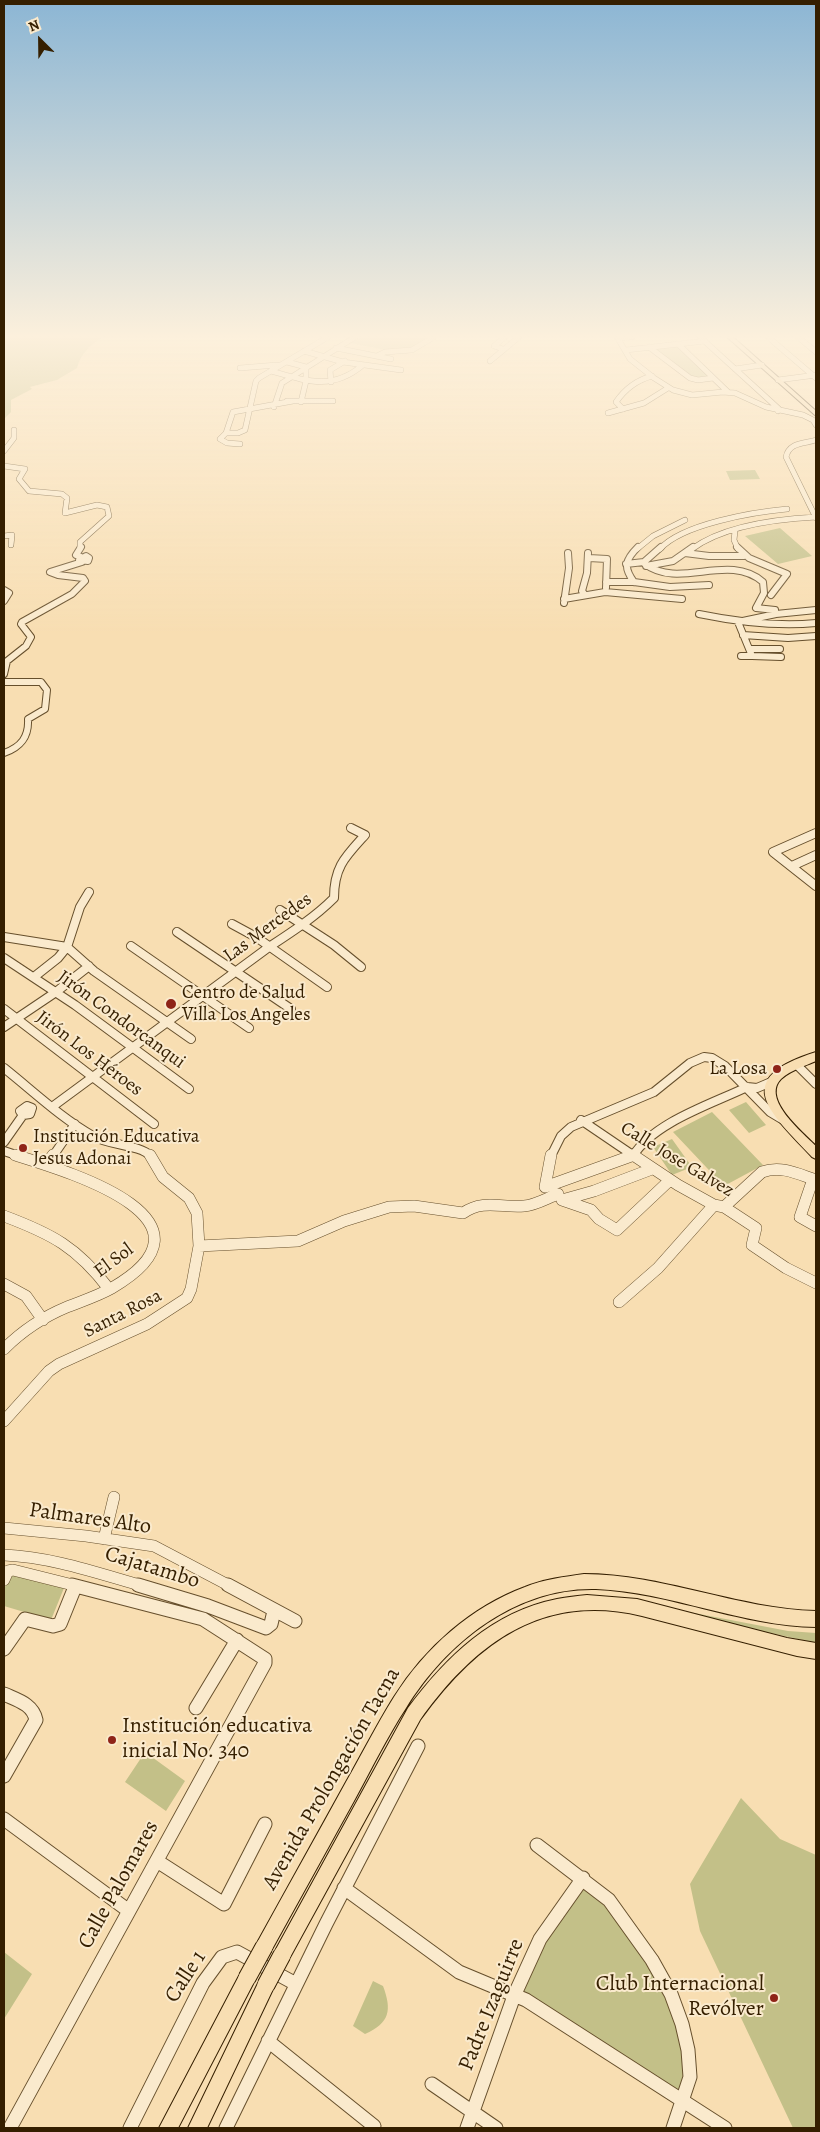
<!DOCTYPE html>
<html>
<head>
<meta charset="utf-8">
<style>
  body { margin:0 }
  #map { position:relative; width:820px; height:2132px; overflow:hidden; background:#f8deb2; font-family:Alegreya,serif }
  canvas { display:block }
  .frame { position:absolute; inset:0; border:5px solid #351f00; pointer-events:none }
  .north { position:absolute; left:15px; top:15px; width:50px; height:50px; -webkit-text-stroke:4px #faeacd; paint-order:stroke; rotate:337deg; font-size:14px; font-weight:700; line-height:20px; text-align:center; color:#351f00 }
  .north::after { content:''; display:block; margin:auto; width:18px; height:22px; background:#351f00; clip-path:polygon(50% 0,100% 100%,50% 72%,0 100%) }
</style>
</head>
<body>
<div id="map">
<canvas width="820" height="2132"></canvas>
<div class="frame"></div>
<div class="north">N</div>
</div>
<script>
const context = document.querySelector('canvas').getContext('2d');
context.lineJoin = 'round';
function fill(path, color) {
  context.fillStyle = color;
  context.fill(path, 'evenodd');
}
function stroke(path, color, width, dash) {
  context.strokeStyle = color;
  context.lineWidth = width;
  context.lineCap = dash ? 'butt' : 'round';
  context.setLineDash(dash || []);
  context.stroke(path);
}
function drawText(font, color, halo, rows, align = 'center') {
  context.font = font + ' Alegreya,serif';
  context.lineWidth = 4;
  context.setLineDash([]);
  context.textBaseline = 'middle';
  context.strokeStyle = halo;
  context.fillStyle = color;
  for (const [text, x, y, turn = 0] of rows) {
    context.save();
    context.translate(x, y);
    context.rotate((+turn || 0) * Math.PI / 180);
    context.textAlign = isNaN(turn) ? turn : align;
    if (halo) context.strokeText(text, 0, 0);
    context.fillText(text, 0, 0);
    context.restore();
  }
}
const green = new Path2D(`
  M4,337H102C90,346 81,353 77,368L57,380L30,387L32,389L11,400V412L4,419Z
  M361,337H433L414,349L385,350L350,343Z
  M677,345L710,377L694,378L653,348Z
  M755,470L760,479L730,480L726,471Z
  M780,528L812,556L778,564L745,536Z
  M746,1102L766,1125L749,1133L729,1110Z
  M712,1112L763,1165L724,1186L673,1132Z
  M672,1139L692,1167L672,1175L653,1147Z
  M11,1573L64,1588L51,1620L4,1606V1589Z
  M663,1607L788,1631L816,1633V1643L666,1610Z
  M145,1752L185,1781L166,1811L125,1782Z
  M741,1798L780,1839L816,1855V2128H793L700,1931L690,1884Z
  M584,1884C592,1890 601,1897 608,1904C632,1930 675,2004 682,2038C685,2055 686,2076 682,2092L521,1991L546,1941Z
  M4,1952L32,1974L4,2019Z
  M373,1981L383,1986C392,2010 390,2023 365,2034L353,2026Z`);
const minorFar4 = new Path2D(`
  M617,337L630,359L654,378L673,390L692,395L723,392L735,393L766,407L803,415L813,420L816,425
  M700,337L779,409L778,411
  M768,337L816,378
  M798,337L816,352
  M619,338L632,337
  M678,344L728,392
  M649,347L690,378L698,380L713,378
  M336,348L391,359
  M503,349L494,346L505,337
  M626,350L705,341
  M304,351L343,362L401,370
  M377,356L385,352L412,350L434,337
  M490,361L519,337
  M287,362L306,367V381L301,402
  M240,368L277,365
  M735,369L762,365
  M271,371C306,381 332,391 363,365
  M778,380L816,375
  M331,382L330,370L345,361
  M287,401H333
  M274,407L282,383L355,337
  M623,409L616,402C625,389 637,380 652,376
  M608,413L644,403L668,388
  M226,433H238L245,430L256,381L259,378L328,337
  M816,440C804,444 789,442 786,457L816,518
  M240,444L227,443L220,439L226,433L233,412L293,401
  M4,451L14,438V430
  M4,466L25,469L19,479L29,491L62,494L67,498L65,513L97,505L107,507L109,516L80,542V549
  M735,531L734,540L738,549
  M4,536L12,535L11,545
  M637,549L653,536L685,520
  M660,549C682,524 754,512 787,509
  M692,549C723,526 778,519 816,517`);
const minorFar3 = new Path2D(`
  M81,547L76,555L81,557
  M737,547L749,558L787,574L771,595
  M685,553L709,556H744
  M86,556L89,558L88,561L79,560Z
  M589,558L607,559L606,588
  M626,564L644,562L661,547
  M645,564C680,590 728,552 763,582L764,593L756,608L775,610
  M646,566L673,561L693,547
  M606,582H634L670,587L709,585
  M634,582C623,567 625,560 638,547
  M4,590L9,593L4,601
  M585,595L582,591L587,573L588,553
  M564,599L605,592L682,599
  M564,603L569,568L568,553
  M699,614C738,622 776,627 816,623
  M743,635L788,638L816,636
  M750,649H780
  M741,656H752
  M781,657L752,656L738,622L776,614L816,610
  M4,674L7,661L26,646L31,637L21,624L22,622L72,594L85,581L83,578L58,575L50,572L82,562
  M4,682H41L47,690L45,709L28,719C29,737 21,747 4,753`);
const minorFar2 = new Path2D(`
  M816,833L773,852L816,886
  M792,866L816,855
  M280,910L334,945L361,967
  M232,924L256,937L327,987
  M177,932L291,1009
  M4,937L67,947L94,971L191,1039
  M131,946L249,1028
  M4,958L75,1005L189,1089
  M34,977L58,958L67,947L80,907L89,892
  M4,1009L154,1124
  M4,1027L56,992L89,966
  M797,1065L816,1084
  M4,1068C33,1091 61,1118 93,1136C110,1146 138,1144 151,1156
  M747,1087L757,1088L771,1082
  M27,1106L32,1108L30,1114L23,1115L20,1111Z
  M52,1107L269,947C292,932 315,917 334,898C334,867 345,857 365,835L351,828
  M581,1120L634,1156
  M4,1142L23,1115
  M4,1151L19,1156
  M53,1156L75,1124
  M551,1156L561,1136L571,1127L654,1092L690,1063L704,1057L712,1058L725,1066L770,1112L785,1121
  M633,1156C654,1122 712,1104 747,1087`);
const minorFar1 = new Path2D(`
  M633,1155L678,1185L714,1205L724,1207L756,1228L752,1245L786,1268L816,1283
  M46,1165L53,1155
  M813,1179L800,1217L816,1226
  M545,1187L551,1155
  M545,1187L634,1155
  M562,1200L591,1210L599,1219L617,1230L670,1180
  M562,1200L594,1191L652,1169
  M724,1207L762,1172C781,1165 798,1174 816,1180
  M4,1216C52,1234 77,1247 109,1289
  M199,1246L298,1241L344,1221L389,1207L414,1206L463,1213C483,1199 502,1208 524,1206C536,1205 547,1198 558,1194
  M4,1284L26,1296L43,1320
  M619,1302L658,1268L714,1205
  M4,1349C22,1331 43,1317 67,1307C82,1301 98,1296 112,1288C229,1220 73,1173 15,1155
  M4,1421L49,1371L59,1364L147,1324L187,1298L191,1289L199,1246L197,1213L189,1198L163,1177L150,1155
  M4,1528L86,1536L154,1546L230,1586
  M104,1539L114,1497
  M4,1555C52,1557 97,1573 143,1586
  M4,1580L8,1571L13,1570L77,1586`);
const minor = new Path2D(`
  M138,1585L208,1606L266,1628L271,1624L274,1611
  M228,1585L295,1621
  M4,1649L25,1619L53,1626L60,1624L75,1587
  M4,1694C17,1700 33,1704 36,1720L4,1776
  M196,1708L237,1640
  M4,1819L129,1911
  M537,1845L609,1900L652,1960L671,1994L682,2024L688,2050L690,2077L673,2128
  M157,1861L224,1904L265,1824
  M344,1888L459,1972L526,2000L725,2128
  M268,2041L374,2126
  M432,2084L496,2128
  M10,2128L265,1663V1659L203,1619L72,1585
  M130,2128L203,1983L222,1957L237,1952L296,1984
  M226,2128L326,1924L418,1746
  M467,2128L514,1996L540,1939L583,1878`);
const major = new Path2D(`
  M727,337H733L816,411V416Z
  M816,1052V1061C805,1066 791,1070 781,1079C761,1099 803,1133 816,1146V1159L812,1157C770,1112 729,1079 816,1052Z
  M584,1574C663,1574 737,1609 816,1611V1627C741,1626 671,1592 596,1589C516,1587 447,1642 406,1708C387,1737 371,1770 354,1801C326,1852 298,1902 270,1953L264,1956L258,1953L255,1947L258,1941C287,1888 317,1835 346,1782C362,1754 377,1724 394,1697C425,1648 471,1607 525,1587C544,1579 564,1577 584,1574Z
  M587,1595L637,1599L787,1638L816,1643V1659L797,1656L642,1616C543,1592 475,1643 420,1720L288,1961L282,1964L276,1961L273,1955L276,1949L408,1708C446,1657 492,1612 557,1599C567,1597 577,1596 587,1595Z
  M247,1969L253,1972L256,1978L253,1984L178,2128H159L241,1972Z
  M266,1976L272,1979L275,1985L207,2128H188L260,1979Z`);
const majorBridge = new Path2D(`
  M247,1978L264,1947
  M266,1985L282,1955`);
const markers = [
  [171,1004,6,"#8f2418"],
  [777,1069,5,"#8f2418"],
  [23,1148,5,"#8f2418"],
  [112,1740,5,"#8f2418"],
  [774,1998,5,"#8f2418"]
];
const streetNames = [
  ["Las Mercedes",268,928,-36],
  ["Jirón Condorcanqui",121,1020,36],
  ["Jirón Los Héroes",89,1054,37],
  ["Calle Jose Galvez",677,1160,31],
  ["El Sol",114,1261,-37],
  ["Santa Rosa",123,1314,-27]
];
const poiNames = [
  ["Centro de Salud",182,993],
  ["Villa Los Angeles",182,1015],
  ["La Losa",767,1069,"right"],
  ["Institución Educativa",33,1137],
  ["Jesus Adonai",33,1159]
];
const nearStreetnames = [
  ["Palmares Alto",90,1519,8],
  ["Cajatambo",152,1568,17],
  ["Avenida Prolongación Tacna",332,1779,-60],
  ["Calle Palomares",119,1885,-61],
  ["Calle 1",186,1977,-57],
  ["Padre Izaguirre",492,2005,-68]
];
const nearPoinames = [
  ["Institución educativa",122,1727],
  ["inicial No. 340",122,1752],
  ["Club Internacional",764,1985,"right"],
  ["Revólver",764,2010,"right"]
];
fill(green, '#c3c088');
stroke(minorFar4, '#664f2c', 6);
stroke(minorFar3, '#664f2c', 8);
stroke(minorFar2, '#664f2c', 10);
stroke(minorFar1, '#664f2c', 12);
stroke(minor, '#664f2c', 15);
stroke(major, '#351f00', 2);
stroke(minorFar4, '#faeacd', 5);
stroke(minorFar3, '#faeacd', 6);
stroke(minorFar2, '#faeacd', 8);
stroke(minorFar1, '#faeacd', 11);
stroke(minor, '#faeacd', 13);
fill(major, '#f8deb2');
stroke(majorBridge, '#351f00', 19, []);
stroke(majorBridge, '#f8deb2', 17);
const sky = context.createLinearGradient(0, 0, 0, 635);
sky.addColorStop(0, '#8cb6d4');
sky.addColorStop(0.53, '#fcf0dc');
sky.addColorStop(1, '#fcf0dc00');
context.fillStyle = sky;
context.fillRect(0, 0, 820, 635);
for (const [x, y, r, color] of markers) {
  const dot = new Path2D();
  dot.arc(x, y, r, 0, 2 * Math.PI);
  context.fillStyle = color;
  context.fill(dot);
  stroke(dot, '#faeacd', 2);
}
drawText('19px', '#351f00', '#faeacd', streetNames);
drawText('19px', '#351f00', '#faeacd', poiNames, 'left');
drawText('22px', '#351f00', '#faeacd', nearStreetnames);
drawText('22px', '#351f00', '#faeacd', nearPoinames, 'left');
</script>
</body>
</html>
